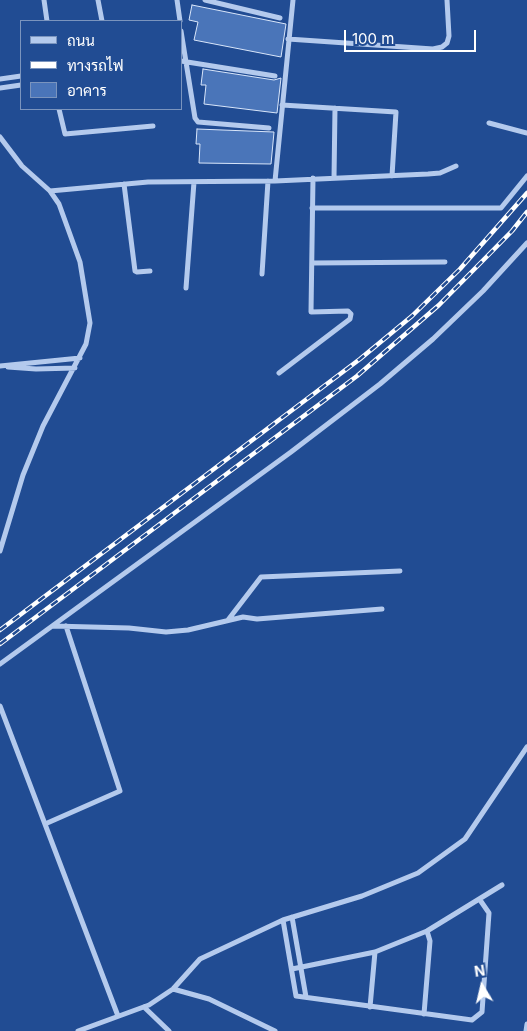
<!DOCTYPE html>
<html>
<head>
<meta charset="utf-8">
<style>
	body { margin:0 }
	#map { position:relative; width:527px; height:1031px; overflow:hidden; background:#214c93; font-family:Inter,Sarabun,sans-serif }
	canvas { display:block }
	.legend { position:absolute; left:20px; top:20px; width:162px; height:90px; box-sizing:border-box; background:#214c93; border:1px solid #7a94be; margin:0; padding:6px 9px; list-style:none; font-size:15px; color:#fff }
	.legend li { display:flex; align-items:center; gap:10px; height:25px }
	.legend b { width:25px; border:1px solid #7a94be }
	.north { position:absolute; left:457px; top:961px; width:50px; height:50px; -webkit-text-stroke:4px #214c93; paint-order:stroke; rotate:351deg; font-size:14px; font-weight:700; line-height:20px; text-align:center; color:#fff }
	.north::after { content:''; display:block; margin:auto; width:18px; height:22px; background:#fff; clip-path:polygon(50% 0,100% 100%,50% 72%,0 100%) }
	.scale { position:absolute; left:344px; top:30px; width:132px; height:22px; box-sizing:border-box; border:2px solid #fff; border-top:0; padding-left:6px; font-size:15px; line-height:18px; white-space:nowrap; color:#fff; -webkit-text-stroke:4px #214c93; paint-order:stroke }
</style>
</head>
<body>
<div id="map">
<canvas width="527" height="1031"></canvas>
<ul class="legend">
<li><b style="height:6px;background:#b4caed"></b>ถนน</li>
<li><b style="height:6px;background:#fff"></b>ทางรถไฟ</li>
<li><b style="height:14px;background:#4a75b9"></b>อาคาร</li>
</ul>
<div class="north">N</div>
<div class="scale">100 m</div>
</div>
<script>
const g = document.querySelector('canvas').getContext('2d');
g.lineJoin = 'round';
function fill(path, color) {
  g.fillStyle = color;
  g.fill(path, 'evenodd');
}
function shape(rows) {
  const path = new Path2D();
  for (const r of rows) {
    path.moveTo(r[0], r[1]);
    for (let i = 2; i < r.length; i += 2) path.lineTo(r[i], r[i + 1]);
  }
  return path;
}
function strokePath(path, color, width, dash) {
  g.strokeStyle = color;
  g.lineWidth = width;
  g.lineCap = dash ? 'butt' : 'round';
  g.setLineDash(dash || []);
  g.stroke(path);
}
const building = shape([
	[192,5,286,24,281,57,194,40,198,22,189,20,192,5],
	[203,69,274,80,281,78,277,113,204,104,206,85,201,85,203,69],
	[197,129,274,132,271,164,199,163,200,144,196,144,197,129]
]);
fill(building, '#4a75b9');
strokePath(building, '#d9e6fa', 1);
strokePath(shape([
	[44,0,47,21],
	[98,0,102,21],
	[177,0,180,21],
	[205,0,280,18],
	[181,31,195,118,198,122,269,128],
	[288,39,433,49,442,47,447,43,449,36,447,0],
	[181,61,275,76],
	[0,79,21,76],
	[0,88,21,85],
	[282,105,396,112,392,176],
	[59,109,65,134,153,126],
	[489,123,527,133],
	[0,137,22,166,50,191,59,204,80,262,90,323,86,344,43,426,23,475,0,551],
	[334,178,335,108],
	[275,181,293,0],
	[124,184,135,271,137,272,150,271],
	[50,191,148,182,275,181,428,174,440,173,456,166],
	[312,208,501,208,527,176],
	[312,263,445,262],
	[262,274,268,181],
	[186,288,194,182],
	[0,366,80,358],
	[8,367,36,369,75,368],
	[279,373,350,319,351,314,348,311,311,312,313,178],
	[228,620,261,577,400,571],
	[53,626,129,628,166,632,188,630,243,617,257,619,382,609],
	[0,664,291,452,380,384,433,339,483,291,527,243],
	[0,706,118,1016],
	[45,824,120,791,66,626],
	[292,917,306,997],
	[283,920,296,996,472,1020,482,1012,489,913,480,900],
	[292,969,375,952,427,931,502,885],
	[173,989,209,999,275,1031],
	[144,1007,169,1031],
	[370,1007,375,952],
	[424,1014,430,941,427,931],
	[78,1031,149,1005,173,989,200,959,283,920,362,896,418,873,465,839,527,747],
	[526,1031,527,1024]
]), '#b4caed', 5);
const rail = shape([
	[0,630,360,359,412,316,460,269,527,193],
	[0,644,357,376,439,305,512,231,527,212]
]);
strokePath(rail, '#fff', 4.5);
strokePath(rail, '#214c93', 2.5, [8]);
</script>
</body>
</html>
